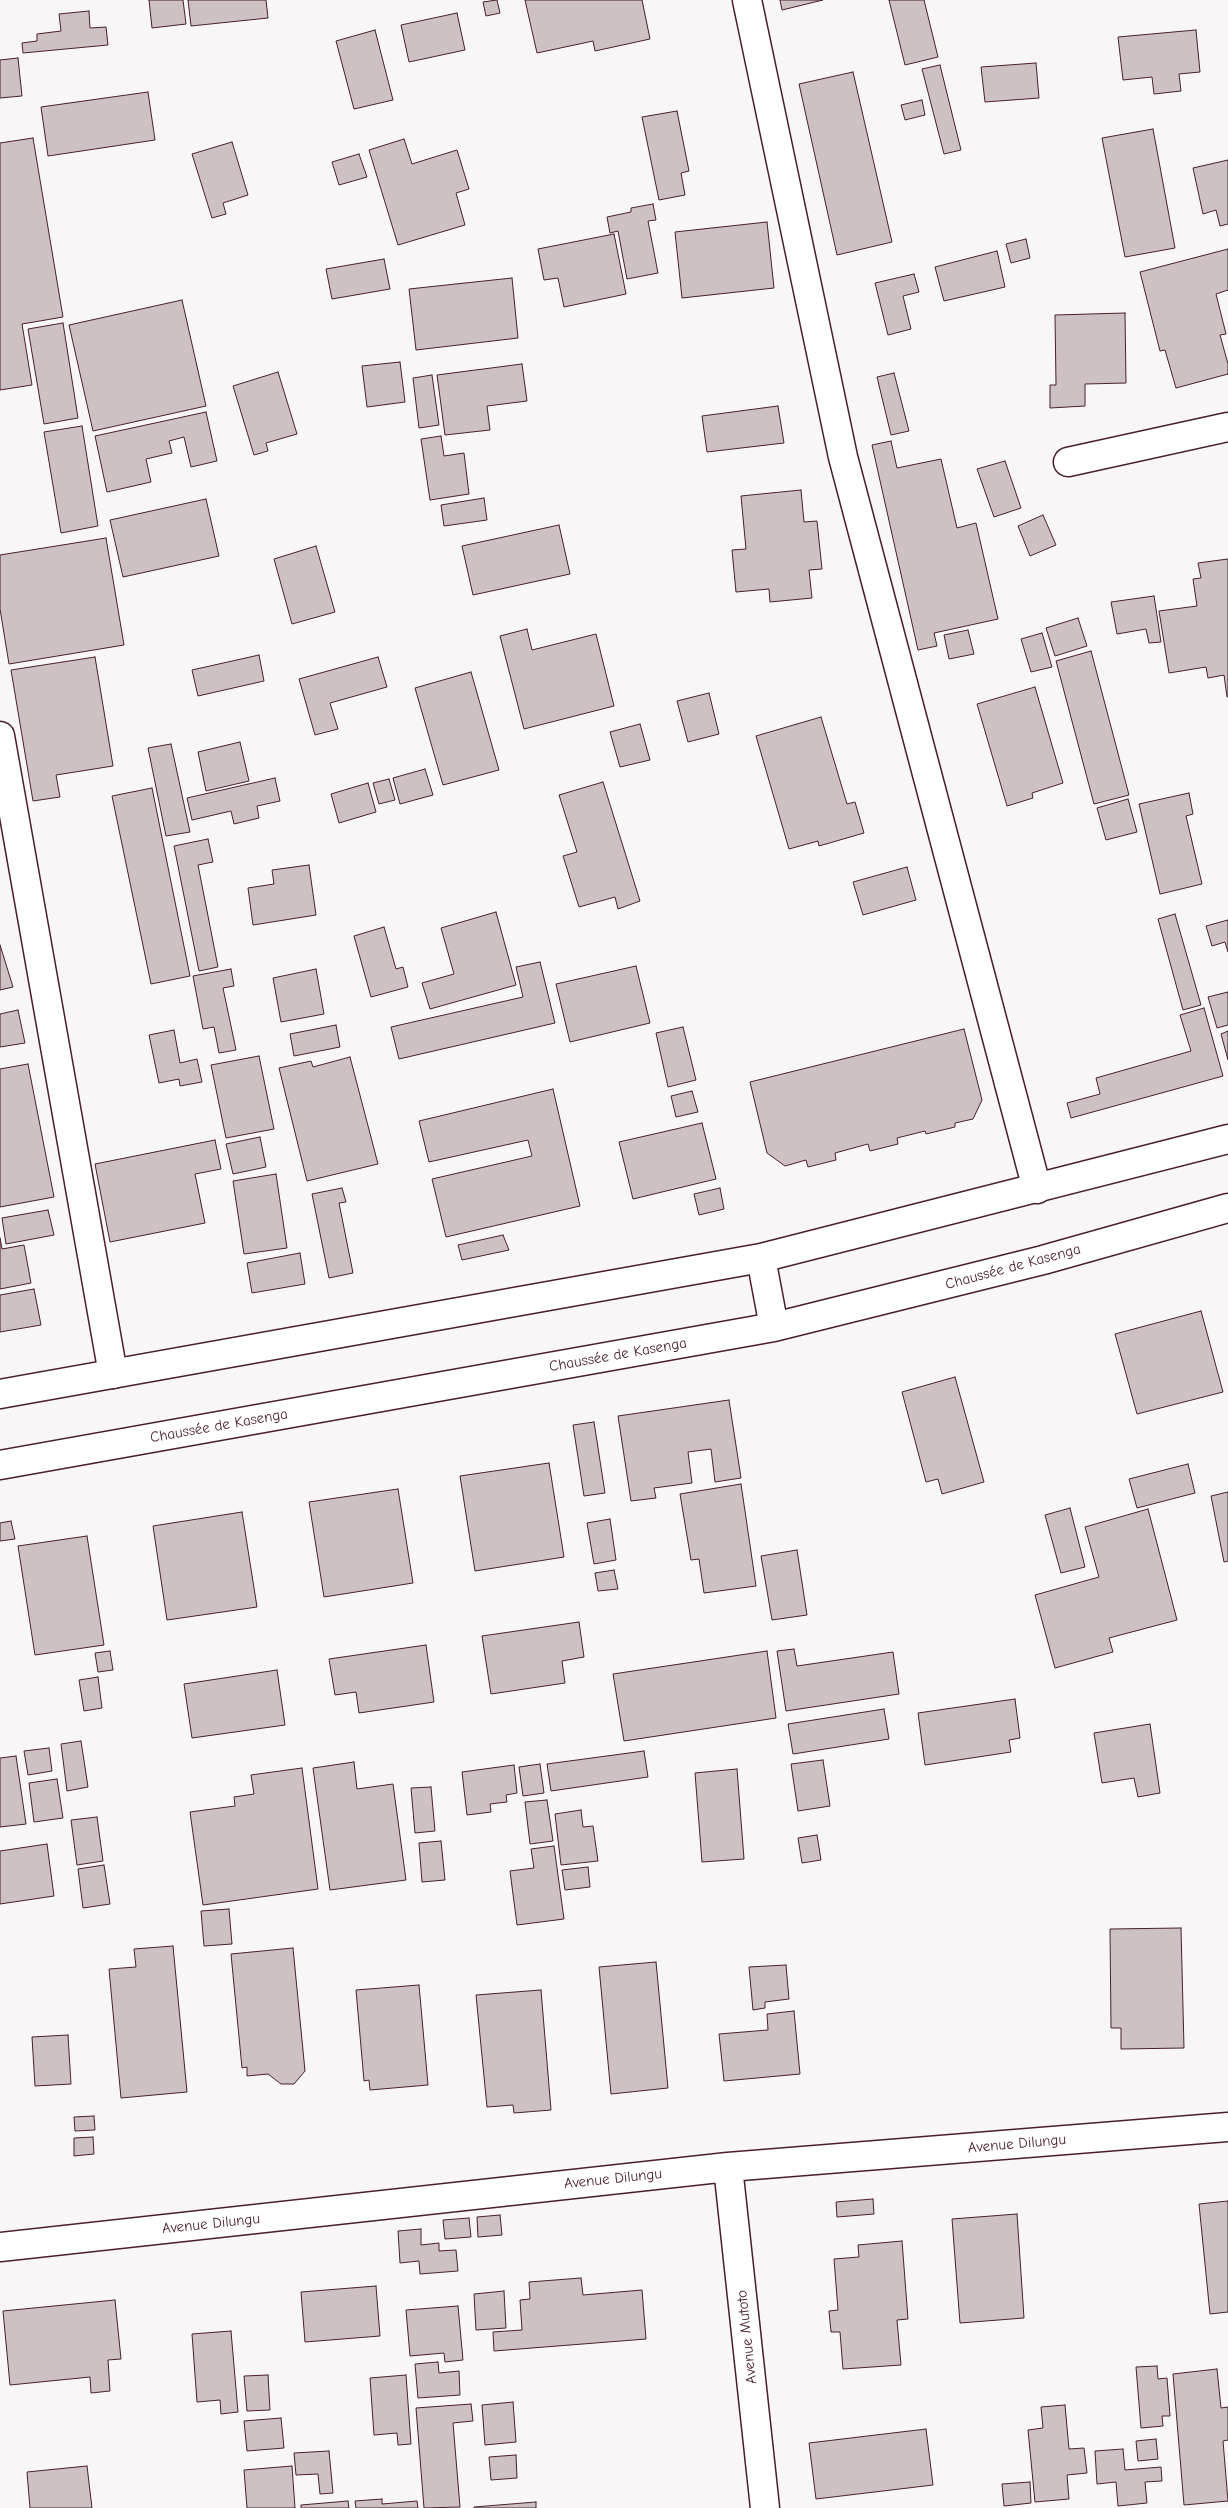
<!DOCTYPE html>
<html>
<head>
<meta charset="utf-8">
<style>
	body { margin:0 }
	canvas { display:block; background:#f8f6f7 }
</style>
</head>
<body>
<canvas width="1228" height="2508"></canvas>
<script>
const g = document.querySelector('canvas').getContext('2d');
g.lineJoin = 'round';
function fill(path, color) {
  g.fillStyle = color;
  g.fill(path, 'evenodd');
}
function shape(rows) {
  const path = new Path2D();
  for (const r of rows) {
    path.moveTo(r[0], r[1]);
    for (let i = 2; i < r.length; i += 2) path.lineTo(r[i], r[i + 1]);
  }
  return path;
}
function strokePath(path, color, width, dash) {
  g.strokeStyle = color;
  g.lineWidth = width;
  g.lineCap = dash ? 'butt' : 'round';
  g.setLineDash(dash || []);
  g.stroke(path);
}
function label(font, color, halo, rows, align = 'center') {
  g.font = font + ' "Comic Neue",sans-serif';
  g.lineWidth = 4.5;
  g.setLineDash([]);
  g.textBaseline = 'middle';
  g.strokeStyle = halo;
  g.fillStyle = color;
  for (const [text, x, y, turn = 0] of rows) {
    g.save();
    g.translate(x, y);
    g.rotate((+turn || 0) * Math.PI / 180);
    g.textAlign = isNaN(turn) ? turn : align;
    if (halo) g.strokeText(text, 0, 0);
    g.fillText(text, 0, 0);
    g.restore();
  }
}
const building = shape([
	[149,0,183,0,186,24,152,28,149,0],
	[188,0,266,0,268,18,191,26,188,0],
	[497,0,500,13,486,16,483,2,497,0],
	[525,0,642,0,650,39,595,51,593,41,537,53,525,0],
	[780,0,823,0,782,10,780,0],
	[889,0,924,0,938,57,905,65,889,0],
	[89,11,90,28,106,27,108,45,23,53,22,43,37,41,37,34,61,31,59,14,89,11],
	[457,13,465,50,409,62,401,25,457,13],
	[375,30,393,100,354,109,336,41,375,30],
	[1196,30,1200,72,1179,74,1181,91,1154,94,1152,77,1123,80,1118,37,1196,30],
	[18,58,22,96,0,98,0,60,18,58],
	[1036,63,1039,98,985,102,981,67,1036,63],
	[940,65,961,150,944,154,922,69,940,65],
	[853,72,892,242,837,255,799,84,853,72],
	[148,92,155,140,48,156,41,107,148,92],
	[922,100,925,115,905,120,901,105,922,100],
	[677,111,689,171,681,173,685,195,659,200,642,117,677,111],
	[1153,129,1175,248,1125,257,1102,138,1153,129],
	[33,138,63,317,22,324,32,385,0,390,0,143,33,138],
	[404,139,412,164,457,150,469,189,456,193,465,225,398,245,369,150,404,139],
	[232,142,248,195,223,203,226,214,212,218,192,154,232,142],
	[359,154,367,177,339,185,332,162,359,154],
	[1228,160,1228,224,1220,226,1216,210,1203,214,1193,168,1228,160],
	[653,204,656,220,648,221,658,273,627,279,618,231,610,233,607,217,631,212,631,208,653,204],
	[767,222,774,288,682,298,675,232,767,222],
	[614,234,626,294,564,307,558,278,544,280,538,249,614,234],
	[1026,239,1030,258,1011,263,1006,244,1026,239],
	[1228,249,1228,290,1216,294,1226,334,1220,335,1228,364,1228,374,1176,388,1165,350,1160,351,1140,272,1228,249],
	[997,251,1005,287,944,301,935,267,997,251],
	[384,259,390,289,332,299,326,269,384,259],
	[914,274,919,292,903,296,911,329,888,335,875,283,914,274],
	[512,278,518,338,416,350,409,289,512,278],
	[182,300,206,406,93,431,69,325,182,300],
	[1125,313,1126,383,1085,384,1085,406,1050,408,1050,385,1056,385,1055,315,1125,313],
	[63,323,78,418,44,424,28,329,63,323],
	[400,362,405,402,367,407,362,366,400,362],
	[522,364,527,401,487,406,490,430,445,435,437,375,522,364],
	[278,372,297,434,266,443,268,451,254,455,233,386,278,372],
	[894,373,909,431,891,435,877,377,894,373],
	[432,375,439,425,419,428,413,378,432,375],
	[778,406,784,443,707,452,702,416,778,406],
	[206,412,217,461,191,467,184,437,169,441,172,453,146,459,151,482,107,492,95,436,206,412],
	[82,426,98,526,61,533,44,432,82,426],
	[441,436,444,456,464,453,469,494,430,500,421,439,441,436],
	[891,441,897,468,941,459,957,528,976,523,998,619,934,633,937,646,918,650,872,445,891,441],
	[1005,461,1021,508,994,517,977,469,1005,461],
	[801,490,804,522,817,521,822,569,809,570,812,598,770,602,769,589,736,592,732,550,746,549,741,496,801,490],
	[484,498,487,520,444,526,441,505,484,498],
	[206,499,219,556,123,577,110,520,206,499],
	[1043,515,1056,545,1030,556,1018,526,1043,515],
	[559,525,570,574,473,595,462,546,559,525],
	[106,538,124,645,9,664,0,609,0,555,106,538],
	[316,546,335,612,292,624,274,559,316,546],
	[1228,559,1228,697,1227,697,1224,675,1208,678,1206,667,1169,673,1159,611,1197,606,1193,579,1201,578,1198,563,1228,559],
	[1154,596,1161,642,1149,643,1146,629,1117,634,1111,602,1154,596],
	[1078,618,1087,646,1055,656,1046,628,1078,618],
	[527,629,532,650,596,634,614,706,524,729,500,636,527,629],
	[968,630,974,654,949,659,944,635,968,630],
	[1042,633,1052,667,1031,672,1021,639,1042,633],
	[1091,651,1129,795,1094,804,1056,661,1091,651],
	[259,655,264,681,198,696,192,670,259,655],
	[95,657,113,766,56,775,60,797,33,801,11,670,95,657],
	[378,657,387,687,330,703,338,729,315,735,299,679,378,657],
	[471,672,499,770,443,785,415,688,471,672],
	[1035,687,1063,783,1032,793,1033,798,1007,806,977,704,1035,687],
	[709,693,719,734,688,742,677,701,709,693],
	[821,717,847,804,855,802,864,833,819,846,818,841,789,849,756,736,821,717],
	[640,724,650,760,620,767,610,732,640,724],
	[240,742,249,781,206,791,198,752,240,742],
	[171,744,190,832,166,836,148,748,171,744],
	[425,769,433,795,400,804,393,778,425,769],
	[275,778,280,801,257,806,259,818,234,824,231,811,192,820,187,798,275,778],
	[389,779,395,800,379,804,373,783,389,779],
	[603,782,640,901,618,909,615,897,579,907,563,856,577,852,559,795,603,782],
	[368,783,376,812,339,823,331,794,368,783],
	[152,788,190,976,151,984,112,796,152,788],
	[1189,793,1193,814,1186,816,1202,884,1160,894,1139,804,1189,793],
	[1128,799,1137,832,1106,840,1097,808,1128,799],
	[208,839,213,862,198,865,218,967,199,971,174,846,208,839],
	[309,865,316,915,253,925,248,888,274,884,272,870,309,865],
	[907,867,916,900,863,915,853,882,907,867],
	[496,912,516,985,430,1009,422,983,454,974,441,928,496,912],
	[1175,914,1201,1005,1183,1010,1158,919,1175,914],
	[1228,920,1228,952,1225,942,1212,946,1206,926,1228,920],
	[384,927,396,969,403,967,408,987,371,997,354,936,384,927],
	[0,945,13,987,0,990,0,945],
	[540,962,555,1023,399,1059,391,1027,523,997,516,967,540,962],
	[636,966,650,1023,570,1042,556,984,636,966],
	[231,969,234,986,223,988,236,1050,219,1053,214,1027,203,1029,193,976,231,969],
	[316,969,324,1014,281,1022,273,978,316,969],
	[1228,992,1228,1025,1217,1028,1208,997,1228,992],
	[1204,1008,1223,1076,1071,1118,1067,1103,1100,1094,1096,1078,1191,1051,1180,1015,1204,1008],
	[18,1010,25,1043,0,1047,0,1014,18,1010],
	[336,1025,340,1047,294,1056,290,1034,336,1025],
	[683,1027,696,1080,668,1087,656,1033,683,1027],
	[964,1029,982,1100,973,1119,955,1123,955,1127,926,1134,925,1131,897,1138,898,1144,870,1151,868,1144,835,1153,836,1160,808,1167,806,1160,785,1166,767,1153,750,1082,964,1029],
	[174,1030,180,1063,197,1059,202,1082,180,1086,179,1079,159,1083,149,1035,174,1030],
	[1228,1031,1228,1060,1221,1034,1228,1031],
	[259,1056,274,1129,226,1138,211,1065,259,1056],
	[350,1057,378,1164,307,1181,279,1068,311,1061,313,1067,350,1057],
	[28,1064,54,1197,0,1207,0,1069,28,1064],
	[553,1089,580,1206,446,1237,432,1179,532,1156,528,1140,429,1162,419,1121,553,1089],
	[692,1091,698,1112,676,1117,671,1096,692,1091],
	[702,1123,716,1179,633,1199,619,1142,702,1123],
	[260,1137,266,1167,233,1174,226,1144,260,1137],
	[215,1140,221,1169,195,1174,205,1223,110,1242,95,1164,215,1140],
	[276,1174,287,1248,244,1254,233,1181,276,1174],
	[342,1188,346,1202,339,1203,353,1273,329,1278,312,1194,342,1188],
	[720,1188,724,1209,699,1215,694,1194,720,1188],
	[48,1210,54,1235,6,1244,2,1218,48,1210],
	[503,1235,509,1250,462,1260,458,1245,503,1235],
	[0,1238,2,1249,24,1245,31,1283,0,1289,0,1238],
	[300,1253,305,1284,252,1293,247,1263,300,1253],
	[34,1289,41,1325,0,1332,0,1295,34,1289],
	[1201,1311,1223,1392,1137,1414,1115,1334,1201,1311],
	[955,1377,984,1482,942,1494,938,1479,926,1482,902,1392,955,1377],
	[729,1400,741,1478,715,1482,711,1449,688,1452,692,1483,654,1488,656,1498,631,1501,618,1416,729,1400],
	[594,1422,605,1493,584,1496,573,1425,594,1422],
	[549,1463,564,1557,475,1571,460,1476,549,1463],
	[1188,1464,1195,1493,1137,1508,1129,1479,1188,1464],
	[741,1484,756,1586,704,1593,699,1559,691,1560,680,1494,741,1484],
	[398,1489,413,1583,324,1597,309,1502,398,1489],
	[1228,1492,1228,1561,1224,1562,1211,1496,1228,1492],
	[1070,1508,1085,1567,1061,1573,1045,1515,1070,1508],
	[1148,1509,1177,1620,1109,1638,1113,1652,1055,1668,1035,1595,1099,1577,1085,1527,1148,1509],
	[242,1512,257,1607,167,1620,153,1526,242,1512],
	[610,1519,616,1560,594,1564,587,1523,610,1519],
	[11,1521,15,1539,0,1541,0,1523,11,1521],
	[87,1536,104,1645,35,1655,18,1546,87,1536],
	[797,1550,807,1615,772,1620,761,1556,797,1550],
	[614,1570,618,1589,598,1591,595,1573,614,1570],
	[579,1622,584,1657,562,1661,565,1683,491,1694,482,1636,579,1622],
	[426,1645,434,1702,359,1713,356,1692,335,1695,329,1659,426,1645],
	[794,1649,797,1666,893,1652,899,1694,786,1711,777,1651,794,1649],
	[110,1651,113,1670,98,1672,95,1653,110,1651],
	[767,1651,776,1718,624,1741,613,1674,767,1651],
	[277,1670,285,1725,192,1738,184,1684,277,1670],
	[98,1677,102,1708,84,1711,79,1680,98,1677],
	[1015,1699,1020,1738,1009,1740,1011,1752,925,1765,918,1713,1015,1699],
	[884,1709,889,1739,793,1754,788,1724,884,1709],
	[1150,1724,1160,1793,1138,1797,1134,1778,1102,1783,1094,1733,1150,1724],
	[81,1741,88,1787,67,1791,61,1744,81,1741],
	[49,1748,52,1771,28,1775,24,1751,49,1748],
	[644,1751,648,1777,551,1791,547,1764,644,1751],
	[16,1756,26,1824,0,1827,0,1758,16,1756],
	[823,1760,830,1806,798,1811,791,1764,823,1760],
	[354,1762,357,1789,393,1784,406,1880,330,1890,313,1768,354,1762],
	[540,1764,544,1793,523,1796,519,1767,540,1764],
	[514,1765,517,1793,506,1795,507,1802,490,1804,491,1812,467,1815,462,1772,514,1765],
	[302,1768,318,1889,203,1905,190,1812,235,1806,234,1797,254,1794,251,1775,302,1768],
	[737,1769,744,1859,702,1862,695,1773,737,1769],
	[57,1779,63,1818,34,1822,29,1783,57,1779],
	[431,1787,435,1831,415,1833,411,1788,431,1787],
	[547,1800,553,1841,530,1844,525,1802,547,1800],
	[581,1810,583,1827,593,1826,598,1861,561,1865,555,1814,581,1810],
	[97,1817,103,1861,77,1865,71,1820,97,1817],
	[817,1835,821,1860,802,1863,798,1838,817,1835],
	[441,1841,445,1880,422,1882,419,1843,441,1841],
	[47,1844,54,1896,0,1904,0,1851,47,1844],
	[554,1846,564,1919,517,1925,510,1871,534,1868,531,1849,554,1846],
	[104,1865,110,1904,83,1908,78,1869,104,1865],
	[588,1867,590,1887,565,1890,562,1870,588,1867],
	[229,1909,232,1944,204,1946,201,1911,229,1909],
	[1181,1928,1184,2048,1121,2049,1121,2028,1111,2028,1110,1929,1181,1928],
	[173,1946,187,2092,121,2098,109,1969,136,1967,134,1949,173,1946],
	[293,1948,305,2071,294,2084,281,2084,268,2074,247,2076,247,2067,242,2068,231,1954,293,1948],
	[656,1962,668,2088,611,2094,599,1967,656,1962],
	[786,1965,789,1999,765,2002,765,2008,753,2010,749,1967,786,1965],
	[419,1985,428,2085,370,2090,369,2080,364,2081,356,1990,419,1985],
	[541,1990,551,2110,514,2113,513,2105,487,2107,476,1995,541,1990],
	[794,2011,800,2074,724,2081,719,2034,768,2030,767,2014,794,2011],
	[68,2035,71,2084,35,2086,32,2037,68,2035],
	[94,2116,95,2130,75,2131,74,2117,94,2116],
	[93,2137,94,2154,74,2156,74,2138,93,2137],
	[873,2199,874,2214,837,2217,836,2202,873,2199],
	[1228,2201,1228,2312,1210,2314,1199,2204,1228,2201],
	[1017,2214,1024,2318,960,2323,952,2219,1017,2214],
	[500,2215,502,2235,478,2237,477,2217,500,2215],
	[469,2218,471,2237,445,2239,443,2220,469,2218],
	[421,2229,421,2245,439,2243,439,2251,456,2250,458,2271,420,2274,419,2261,400,2263,398,2231,421,2229],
	[902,2241,908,2319,897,2320,901,2365,843,2369,840,2332,831,2332,829,2311,838,2310,834,2259,859,2257,858,2245,902,2241],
	[581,2278,583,2295,642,2290,646,2339,494,2351,493,2332,522,2330,520,2300,530,2299,529,2282,581,2278],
	[376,2286,380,2336,305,2342,301,2292,376,2286],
	[504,2291,506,2328,476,2330,474,2294,504,2291],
	[115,2300,121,2359,108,2360,110,2391,91,2393,90,2377,10,2385,3,2311,115,2300],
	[458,2306,463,2360,445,2362,444,2353,410,2356,406,2310,458,2306],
	[231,2331,238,2412,221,2414,220,2400,197,2402,192,2334,231,2331],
	[438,2362,439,2373,459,2371,460,2395,418,2398,415,2364,438,2362],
	[1157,2366,1158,2379,1167,2378,1170,2416,1162,2416,1163,2426,1141,2428,1136,2367,1157,2366],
	[1217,2369,1221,2408,1228,2407,1228,2440,1223,2441,1228,2501,1184,2505,1173,2374,1217,2369],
	[268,2375,270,2410,247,2411,244,2376,268,2375],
	[406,2375,411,2444,398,2445,397,2433,374,2435,370,2378,406,2375],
	[513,2402,516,2442,485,2445,482,2405,513,2402],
	[471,2404,473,2421,453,2423,460,2507,424,2508,416,2408,471,2404],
	[1065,2405,1069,2449,1084,2448,1087,2473,1067,2475,1069,2499,1035,2502,1028,2430,1043,2428,1041,2407,1065,2405],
	[281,2418,284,2448,247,2451,244,2421,281,2418],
	[926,2429,933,2485,816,2499,809,2443,926,2429],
	[1156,2439,1158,2459,1138,2461,1136,2441,1156,2439],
	[1123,2449,1125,2470,1161,2467,1162,2481,1145,2482,1147,2503,1118,2506,1116,2482,1097,2484,1095,2451,1123,2449],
	[329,2451,333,2493,320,2494,318,2474,296,2475,294,2453,329,2451],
	[516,2455,517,2478,491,2480,489,2457,516,2455],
	[87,2466,92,2508,30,2508,27,2472,87,2466],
	[292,2466,295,2508,247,2508,244,2470,292,2466],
	[1030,2482,1031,2503,1004,2506,1002,2484,1030,2482],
	[382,2499,382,2504,417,2501,418,2508,356,2508,355,2501,382,2499],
	[348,2501,349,2508,301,2508,301,2505,348,2501],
	[536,2502,536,2508,474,2508,474,2507,536,2502]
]);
fill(building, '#cdc1c4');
strokePath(building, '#4a1f2b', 1);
const street = shape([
	[747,0,843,457,1037,1189],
	[1068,462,1228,427],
	[0,736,113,1374],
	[728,2167,765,2508],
	[0,2247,728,2167,1228,2127]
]);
const secondary = shape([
	[761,1258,774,1327],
	[0,1394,761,1258,1228,1139],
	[0,1465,774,1327,1043,1260,1228,1208]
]);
strokePath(street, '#4a1f2b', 31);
strokePath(secondary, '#4a1f2b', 31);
strokePath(street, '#fff', 28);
strokePath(secondary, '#fff', 28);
label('15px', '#4a1f2b', '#fff', [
	["Chaussée de Kasenga",1013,1267,-15],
	["Chaussée de Kasenga",618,1355,-10],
	["Chaussée de Kasenga",219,1426,-10],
	["Avenue Dilungu",1017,2144,-5],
	["Avenue Dilungu",613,2179,-6],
	["Avenue Dilungu",211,2224,-6],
	["Avenue Mutoto",747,2337,-96]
]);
</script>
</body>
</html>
